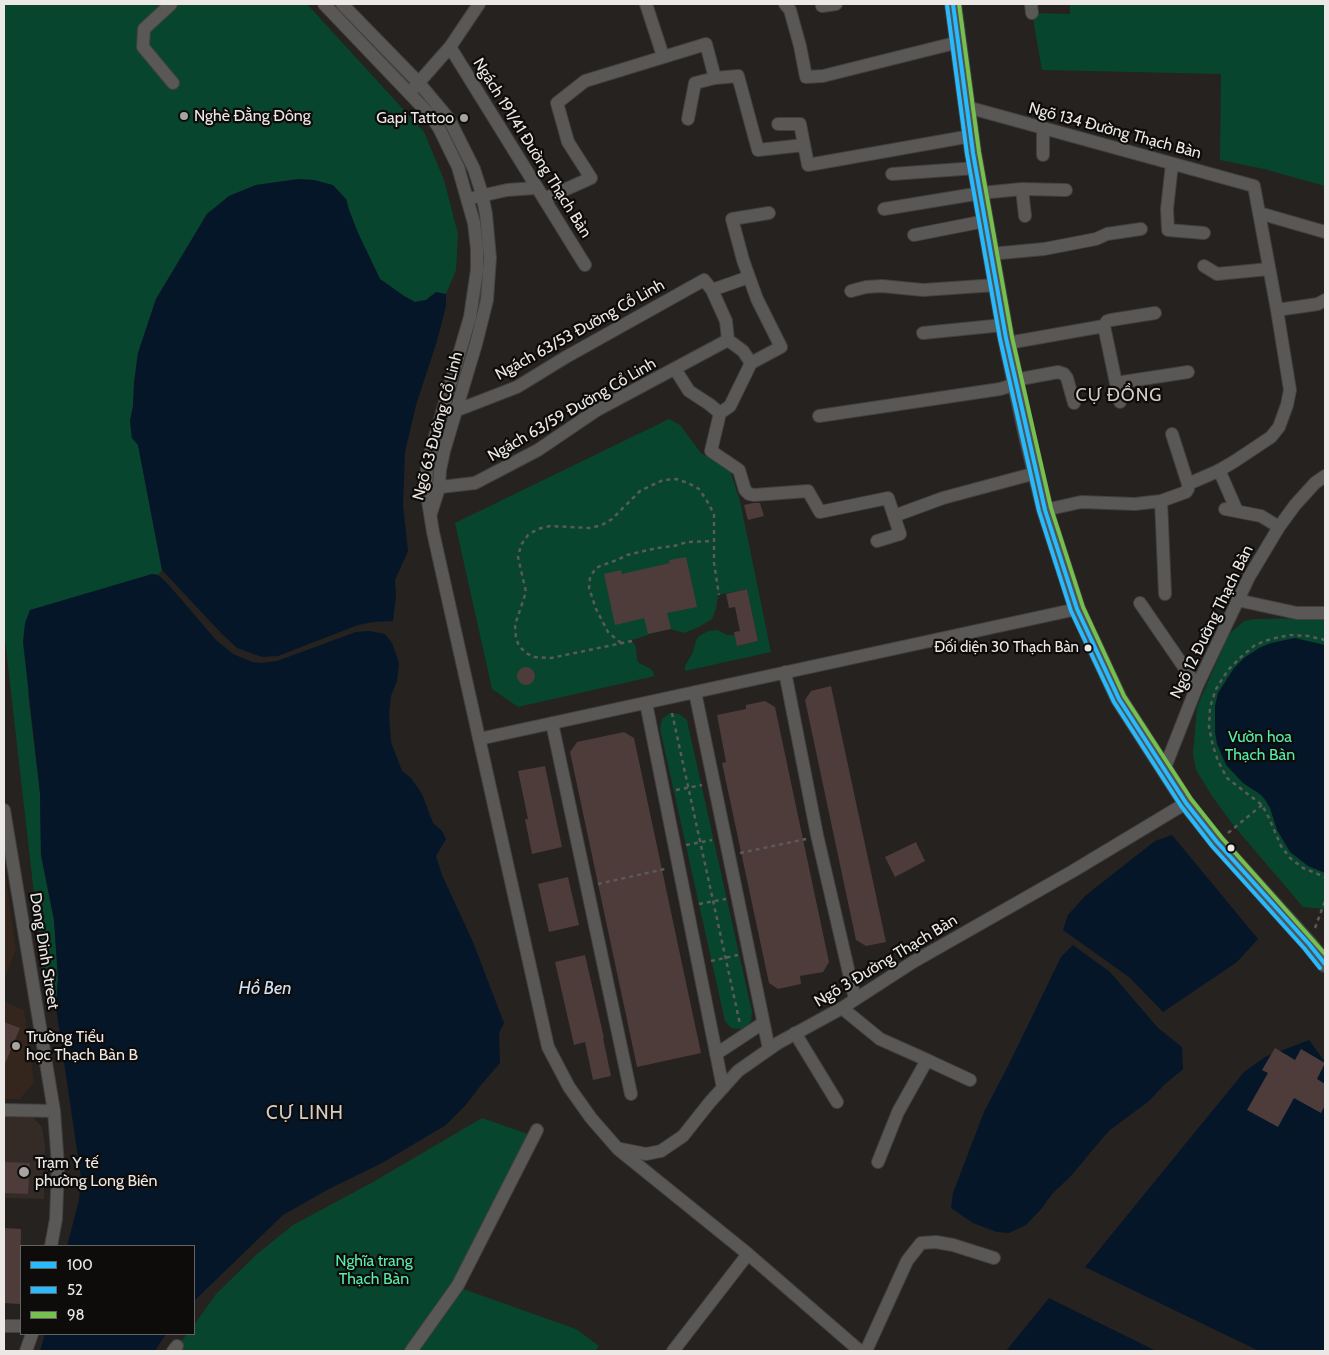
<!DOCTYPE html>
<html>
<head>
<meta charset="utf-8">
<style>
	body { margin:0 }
	#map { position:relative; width:1329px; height:1355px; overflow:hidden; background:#252220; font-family:Cabin,sans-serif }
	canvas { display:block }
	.frame { position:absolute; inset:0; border:5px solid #ebe8e6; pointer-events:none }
	.legend { position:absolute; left:20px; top:1245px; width:175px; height:90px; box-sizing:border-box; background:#0e0c0a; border:1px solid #666462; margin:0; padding:6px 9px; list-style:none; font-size:15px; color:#ebe8e6 }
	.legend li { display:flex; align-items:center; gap:10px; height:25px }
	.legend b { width:25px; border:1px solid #666462 }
</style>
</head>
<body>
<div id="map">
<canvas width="1329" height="1355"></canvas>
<div class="frame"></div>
<ul class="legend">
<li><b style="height:6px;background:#27baff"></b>100</li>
<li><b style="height:6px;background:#27baff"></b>52</li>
<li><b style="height:6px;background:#76c04d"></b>98</li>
</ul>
</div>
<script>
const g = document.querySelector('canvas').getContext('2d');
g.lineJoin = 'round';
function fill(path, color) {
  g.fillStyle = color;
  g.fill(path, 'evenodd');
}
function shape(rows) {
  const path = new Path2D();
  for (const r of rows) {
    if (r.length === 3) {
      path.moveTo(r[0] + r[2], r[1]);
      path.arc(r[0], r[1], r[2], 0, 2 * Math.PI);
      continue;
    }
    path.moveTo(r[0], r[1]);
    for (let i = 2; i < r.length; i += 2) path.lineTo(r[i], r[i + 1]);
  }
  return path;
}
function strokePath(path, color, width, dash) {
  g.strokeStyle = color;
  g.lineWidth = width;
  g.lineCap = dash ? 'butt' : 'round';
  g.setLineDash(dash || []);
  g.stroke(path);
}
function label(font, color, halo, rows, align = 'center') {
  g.font = font + ' Cabin,sans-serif';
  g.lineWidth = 4.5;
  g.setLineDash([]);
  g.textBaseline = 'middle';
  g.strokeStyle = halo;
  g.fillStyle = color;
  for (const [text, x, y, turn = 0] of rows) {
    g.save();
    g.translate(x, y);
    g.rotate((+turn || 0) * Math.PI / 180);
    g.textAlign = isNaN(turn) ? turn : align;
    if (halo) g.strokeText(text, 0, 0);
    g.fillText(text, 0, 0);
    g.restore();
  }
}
fill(shape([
	[28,1112,42,1127,45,1146,44,1199,4,1198,4,1113]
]), '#342b26');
fill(shape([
	[4,865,16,950,4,979],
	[4,1001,24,1010,34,1083,20,1099,4,1099]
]), '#34251d');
fill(shape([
	[4,4,307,4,424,132,444,180,458,234,456,270,446,294,436,292,426,300,415,302,404,296,380,279,358,233,349,210,346,199,299,179,256,185,229,196,207,214,156,299,138,353,134,383,133,406,130,421,132,438,138,445,162,570,158,575,152,574,28,694,40,793,41,855,54,920,58,978,56,1008,46,999,4,631],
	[1070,4,1325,4,1325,186,1264,169,1220,160,1221,74,1042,70,1032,13,1070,14],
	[669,419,680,425,701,453,730,470,740,501,771,652,685,671,685,666,693,652,696,640,699,636,708,631,718,630,727,635,735,635,738,646,758,641,747,589,718,595,716,609,712,619,699,627,684,633,670,629,648,634,648,635,632,640,636,647,637,660,639,663,651,669,655,676,518,707,492,689,455,523],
	[1325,618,1325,909,1303,907,1234,826,1212,796,1196,770,1193,754,1197,707,1229,634,1244,621,1255,619],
	[670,713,679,714,687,720,688,725,752,1012,751,1021,748,1025,741,1029,731,1028,725,1021,660,729,662,719],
	[482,1118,528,1134,452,1285,576,1329,599,1346,595,1351,174,1351,187,1334,194,1334,194,1325,216,1294,257,1254,293,1225,373,1182]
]), '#08452e');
fill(shape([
	[299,179,314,180,333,185,346,199,349,210,358,233,380,279,404,296,415,302,426,300,436,292,446,294,446,306,437,341,416,405,405,452,403,505,408,551,395,580,396,596,393,621,373,622,358,625,278,656,262,657,237,648,221,633,162,570,138,445,132,438,130,421,133,406,134,383,138,353,156,299,207,214,229,196,256,185],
	[152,574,158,575,168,584,216,640,233,654,252,662,261,663,277,661,356,632,369,631,385,634,392,643,399,663,397,681,391,696,389,714,391,742,402,771,411,778,422,794,433,823,442,831,446,839,436,856,442,875,473,942,504,1023,499,1033,500,1063,481,1085,465,1106,446,1125,382,1163,329,1189,283,1215,194,1301,194,1246,67,1246,79,1200,81,1177,56,1008,58,978,54,920,41,855,40,793,23,642,25,623,30,610],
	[1295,638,1325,645,1325,873,1308,866,1290,852,1277,830,1270,808,1266,801,1261,795,1243,783,1226,765,1217,744,1215,732,1215,706,1218,693,1234,668,1244,658,1259,648,1271,643],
	[1172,835,1258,939,1237,962,1163,1012,1129,977,1063,930,1068,915,1085,896,1155,841],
	[1073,945,1110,972,1158,1028,1182,1047,1183,1069,1164,1085,1149,1101,1110,1130,1100,1141,1071,1176,1052,1194,1042,1208,1026,1225,1009,1233,997,1232,973,1223,951,1208,953,1193,984,1112,1009,1064,1061,957],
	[1309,1040,1325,1062,1325,1351,1259,1351,1085,1267,1244,1072,1265,1057],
	[1049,1298,1154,1350,1154,1351,1006,1351],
	[45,1334,166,1334,155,1351,40,1351]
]), '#061629');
fill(shape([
	[753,503,760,503,764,516,748,520,744,505],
	[686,557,697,607,667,613,671,629,648,634,644,618,615,625,604,574,621,570,622,574,670,563,669,560],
	[747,589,758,641,737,646,734,632,740,631,735,607,729,608,726,594],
	[526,676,9],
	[831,686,886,942,866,946,856,940,805,700,811,691],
	[765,701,775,707,829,962,823,972,800,976,801,984,778,989,769,983,722,763,726,762,717,715,746,709,746,705],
	[624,732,634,738,701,1053,637,1067,570,752,577,742],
	[545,766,562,847,532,854,525,819,528,819,518,771],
	[916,842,925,861,895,877,885,857],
	[568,877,579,925,549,932,538,884],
	[585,955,604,1038,603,1038,611,1076,593,1080,585,1042,574,1045,555,962],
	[4,1022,20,1028,4,1066],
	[1275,1048,1295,1060,1301,1049,1325,1063,1317,1079,1325,1084,1325,1105,1321,1113,1294,1098,1278,1127,1247,1110,1268,1073,1262,1070],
	[4,1162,30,1163,28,1194,4,1193],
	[4,1228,21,1229,20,1304,4,1303]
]), '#4e3c3a');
const minor = shape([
	[171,4,144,29,143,47,173,83],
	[324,4,429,114,439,128,458,167,474,223,477,249,477,270,470,317,432,447,427,468,426,489,433,532,548,1047,569,1087,591,1118,618,1149,748,1254,860,1351],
	[342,4,419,83,449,119,474,169,482,194,486,214,490,258,487,300,476,344,444,451,440,470,439,488,431,513],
	[646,4,663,56],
	[785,4,790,10,800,46,806,77,823,76,959,42],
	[1031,4,1032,13],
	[822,6,836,4],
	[450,47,585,265],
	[413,89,450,47,479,4],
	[967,107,1254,186,1277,310],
	[688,119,695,83,715,78],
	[778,124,800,124,808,165,971,136],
	[1043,128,1043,155],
	[1172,164,1167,209,1168,230,1204,233],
	[892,174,976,168],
	[1022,189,1025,216],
	[476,197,507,190,536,188],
	[544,199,591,178,568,142,557,103,585,81,706,44,715,78,738,76,758,150,804,145],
	[884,209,981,193,1022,189,1066,190],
	[1259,213,1325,232],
	[914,235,985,221],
	[990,254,1044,249,1096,239,1107,234,1141,229],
	[1204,266,1217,274,1269,269],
	[712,290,749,277],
	[851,291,866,287,882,286,923,290,996,285],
	[1104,326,1107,321,1111,320,1155,313],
	[923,333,1003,325],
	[1008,343,1104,326,1116,383,1188,372],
	[751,363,781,347,757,299,743,260,732,219,769,213],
	[1015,380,1058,372,1064,374,1067,378,1074,403],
	[1116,383,1120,402],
	[451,410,455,411,517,387,566,357,704,280,712,290,726,321,728,340,743,351,751,363,730,406,720,413,709,404,689,391,675,369],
	[720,413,711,451,739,470,745,490,749,494,754,495,808,491,820,512,888,498,900,534,877,541],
	[819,416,1000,389,1016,384],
	[1172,434,1188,484],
	[1219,470,1237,511],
	[432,488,475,483,538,450,597,410,728,340],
	[1161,501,1165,594],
	[1225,509,1261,516,1279,527],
	[1045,510,1081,502,1135,504,1161,501,1186,492,1188,489,1188,484,1218,471,1235,461,1271,437,1279,427,1287,405,1290,390,1277,310,1318,304,1325,300],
	[894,516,943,498,1036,473],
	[1237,600,1297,613,1325,613],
	[1140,603,1197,686],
	[785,672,817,835,855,999],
	[695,692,769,1049],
	[646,703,723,1088],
	[552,723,631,1094],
	[479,739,1077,609],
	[1164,770,1197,686,1249,577,1279,527,1295,505,1315,483,1325,476],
	[4,810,54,1111,58,1166,56,1219,51,1246],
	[842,1008,880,1039,927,1060,898,1112,878,1162],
	[795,1033,837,1102],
	[716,1054,763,1023],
	[927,1060,970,1080],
	[4,1110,54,1111],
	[621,1149,646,1154,661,1151,683,1136,710,1102,738,1071,778,1043,842,1008,913,962,1073,871,1186,803],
	[4,1326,21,1326],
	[26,1351,32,1334],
	[173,1351,177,1346],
	[411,1351,458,1285,537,1130],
	[673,1351,748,1254],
	[866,1351,907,1261,921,1243,936,1242,953,1245,994,1258]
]);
const major = shape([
	[953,4,973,153,1006,338,1027,436,1045,510,1077,609,1119,699,1186,803,1217,842,1309,944,1325,964]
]);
strokePath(minor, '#42403e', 14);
strokePath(major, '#42403e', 18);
strokePath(shape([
	[1325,640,1308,636,1290,635,1271,639,1255,645,1241,657,1228,670,1216,689,1210,707,1209,727,1213,746,1218,761,1227,778,1262,805,1269,818,1281,846,1290,858,1303,868,1325,877],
	[632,641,551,658,534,657,526,653,519,646,516,638,515,625,526,592,518,557,521,545,528,535,538,529,550,526,590,528,602,525,612,519,640,491,663,480,676,479,688,483,699,489,707,501,714,514,714,563,719,595],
	[621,643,608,632,596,609,589,588,590,578,595,569,600,566,617,560,627,555,657,548,674,546,687,542,714,541],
	[672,713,740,1024],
	[676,790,702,785],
	[1228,833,1262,805],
	[686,845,712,840],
	[740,853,806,839],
	[598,884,665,869],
	[699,904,726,899],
	[1315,928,1325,901],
	[711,961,738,955]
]), '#5b5a59', 2.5, [4, 4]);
strokePath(minor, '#595857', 12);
strokePath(major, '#4e5555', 16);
strokePath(shape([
	[953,4,973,153,1006,338,1045,510,1077,609,1119,699,1186,803,1217,842,1309,944,1325,964]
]), '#27baff', 4);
strokePath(shape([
	[947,5,967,154,1000,339,1039,511,1071,611,1114,702,1181,806,1212,846,1304,948,1320,968]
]), '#27baff', 4);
strokePath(shape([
	[959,4,979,152,1012,337,1051,508,1083,607,1124,696,1191,799,1222,838,1325,954]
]), '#76c04d', 4);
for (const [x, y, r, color] of [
	[184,116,5,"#a6a3a1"],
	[464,118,5,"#a6a3a1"],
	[1088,648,4.5,"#ebe8e6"],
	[1231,848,4.5,"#ebe8e6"],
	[16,1046,5,"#a6a3a1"],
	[24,1172,6,"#a6a3a1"]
]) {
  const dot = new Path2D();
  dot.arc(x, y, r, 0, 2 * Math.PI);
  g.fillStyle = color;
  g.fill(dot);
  strokePath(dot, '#0e0c0a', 2);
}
label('15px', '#ebe8e6', '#0e0c0a', [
	["Đối diện 30 Thạch Bàn",1079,648]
], 'right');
label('16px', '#ebe8e6', '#0e0c0a', [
	["Nghè Đằng Đông",194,116],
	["Gapi Tattoo",454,118,"right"],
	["Trường Tiểu",26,1037],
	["học Thạch Bàn B",26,1055],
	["Trạm Y tế",35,1163],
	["phường Long Biên",35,1181]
], 'left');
label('16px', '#ebe8e6', '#0e0c0a', [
	["Ngõ 134 Đường Thạch Bàn",1115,131,15],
	["Ngách 191/41 Đường Thạch Bàn",532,148,58],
	["Ngách 63/53 Đường Cổ Linh",580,330,-29],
	["Ngách 63/59 Đường Cổ Linh",572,410,-30],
	["Ngõ 63 Đường Cổ Linh",438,426,-75],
	["Ngõ 12 Đường Thạch Bàn",1212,622,-64],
	["Dong Dinh Street",44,951,81],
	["Ngõ 3 Đường Thạch Bàn",886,961,-31]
]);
label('16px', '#59ecac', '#0e0c0a', [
	["Vườn hoa",1260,737],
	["Thạch Bàn",1260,755],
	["Nghĩa trang",374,1261],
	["Thạch Bàn",374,1279]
]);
g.letterSpacing = '1px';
label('18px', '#d3cdca', '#0e0c0a', [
	["CỰ ĐỒNG",1119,396]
]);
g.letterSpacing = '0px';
label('italic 18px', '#d2e2f5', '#0e0c0a', [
	["Hồ Ben",265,989]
]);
g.letterSpacing = '1px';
label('19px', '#d3cdca', '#0e0c0a', [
	["CỰ LINH",305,1113]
]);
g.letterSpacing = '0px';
</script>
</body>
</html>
